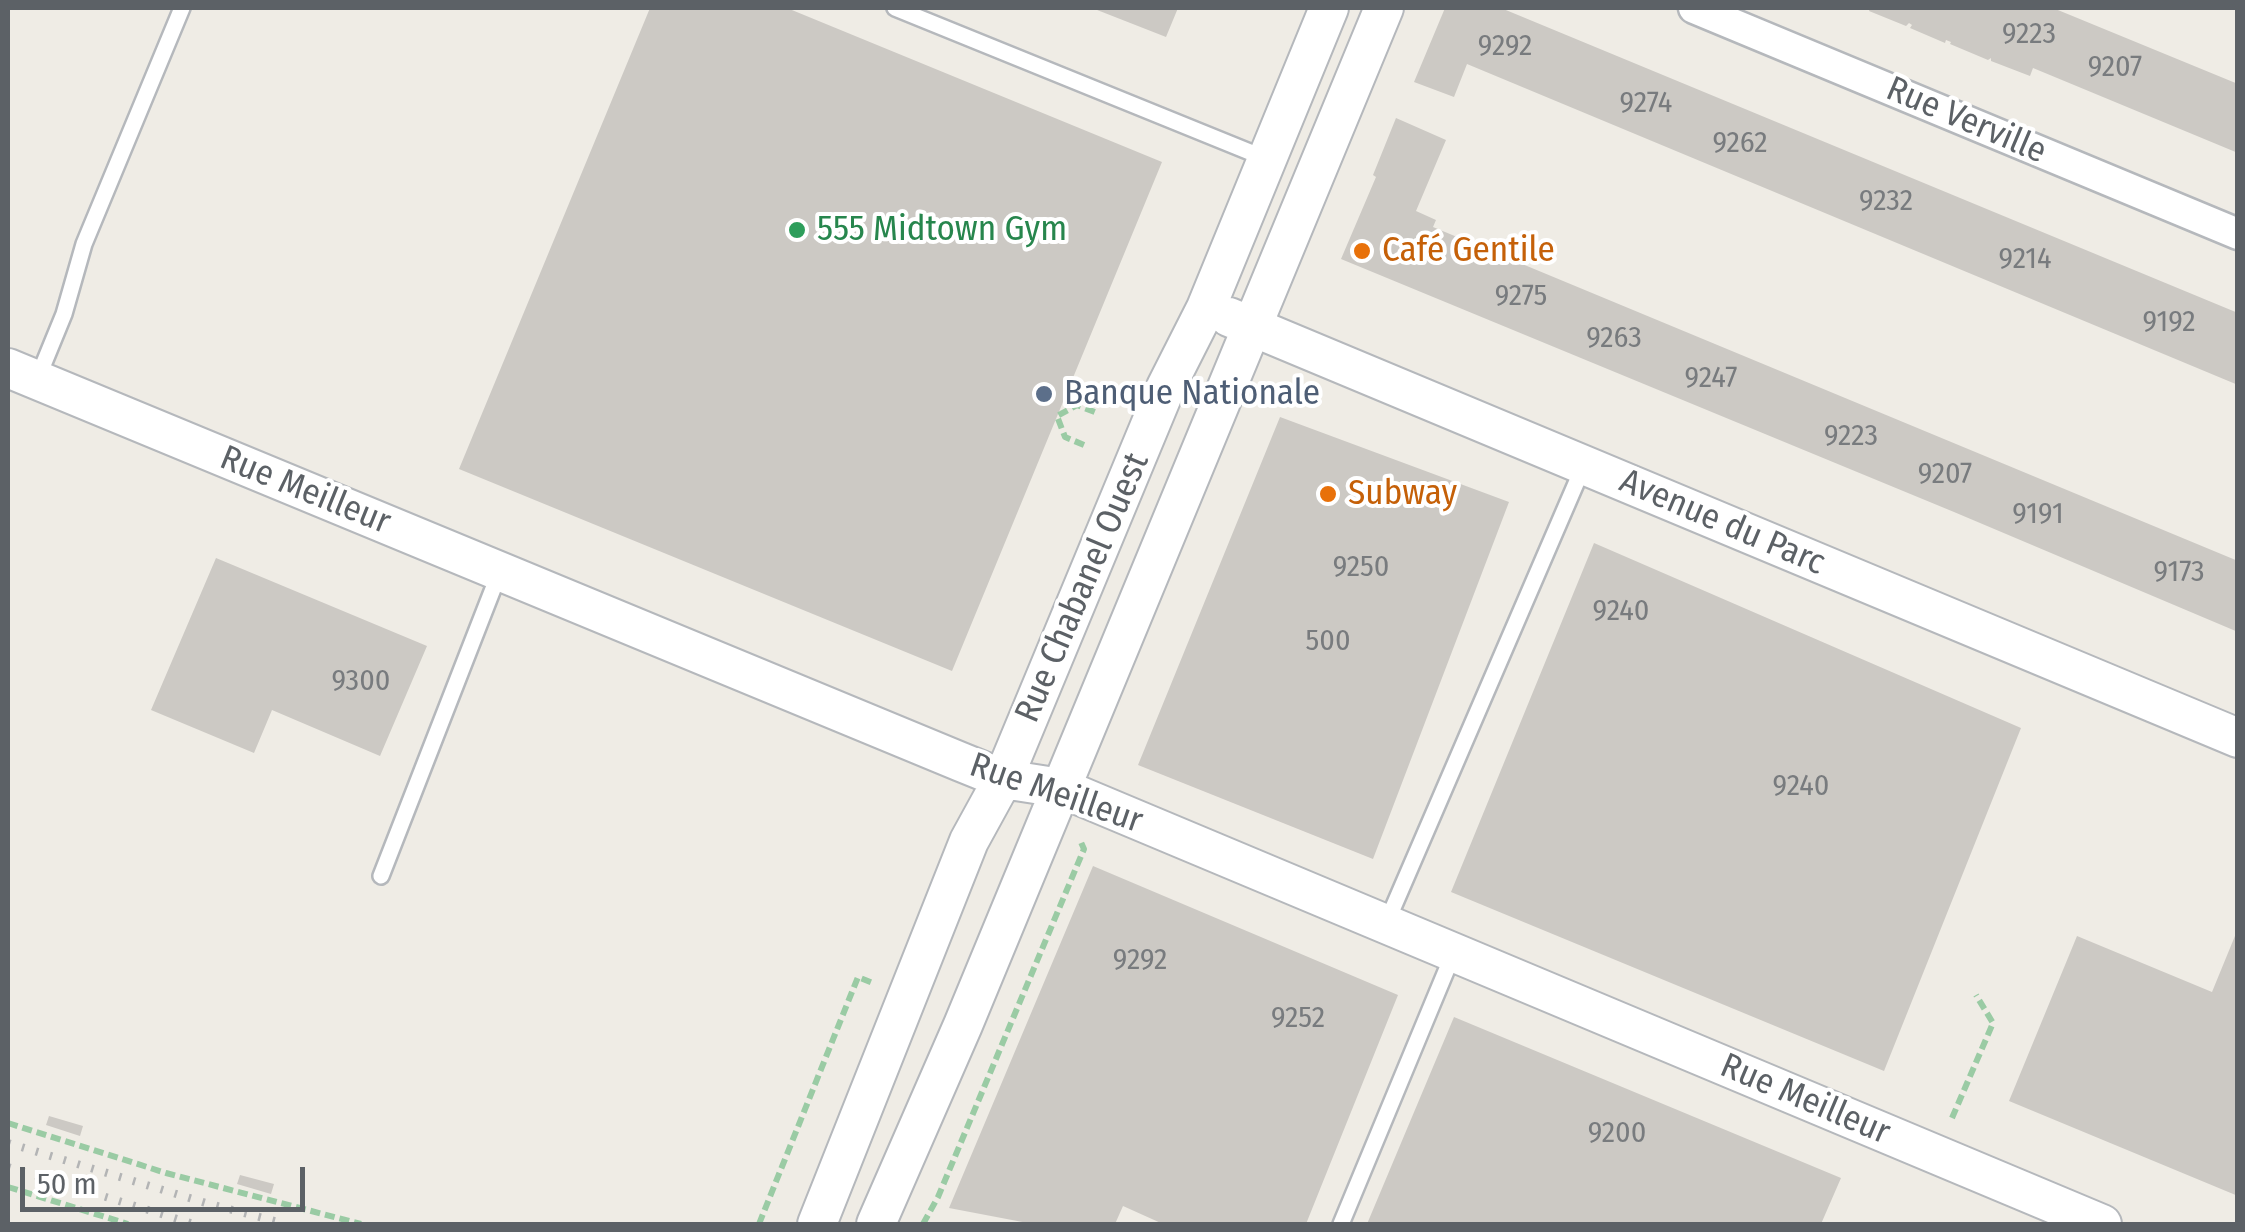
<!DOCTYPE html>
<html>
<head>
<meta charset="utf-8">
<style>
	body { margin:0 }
	#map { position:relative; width:2245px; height:1232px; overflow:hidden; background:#efece5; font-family:"Fira Sans Condensed",sans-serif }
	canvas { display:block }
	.frame { position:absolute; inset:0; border:10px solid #5c6166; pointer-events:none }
	.scale { position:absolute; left:20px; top:1167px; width:285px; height:45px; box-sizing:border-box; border:5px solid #5c6166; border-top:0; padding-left:12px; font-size:30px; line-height:35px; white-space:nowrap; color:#5c6166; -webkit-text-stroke:8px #fff; paint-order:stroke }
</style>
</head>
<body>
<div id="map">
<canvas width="2245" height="1232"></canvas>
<div class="frame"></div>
<div class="scale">50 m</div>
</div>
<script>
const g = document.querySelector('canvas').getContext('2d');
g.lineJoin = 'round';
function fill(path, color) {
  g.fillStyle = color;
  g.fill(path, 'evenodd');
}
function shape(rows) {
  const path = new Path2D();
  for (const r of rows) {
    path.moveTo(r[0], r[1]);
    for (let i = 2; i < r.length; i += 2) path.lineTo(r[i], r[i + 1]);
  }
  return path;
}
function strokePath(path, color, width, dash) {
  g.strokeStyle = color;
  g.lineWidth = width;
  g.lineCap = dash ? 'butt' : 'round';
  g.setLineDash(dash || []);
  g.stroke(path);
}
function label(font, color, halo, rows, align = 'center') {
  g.font = font + ' "Fira Sans Condensed",sans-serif';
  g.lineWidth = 8;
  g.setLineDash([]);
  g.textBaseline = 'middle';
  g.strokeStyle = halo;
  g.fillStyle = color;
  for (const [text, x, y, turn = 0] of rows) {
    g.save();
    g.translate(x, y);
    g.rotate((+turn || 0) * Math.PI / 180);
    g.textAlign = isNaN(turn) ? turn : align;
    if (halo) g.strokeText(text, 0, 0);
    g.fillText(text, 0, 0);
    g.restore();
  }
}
fill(shape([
	[650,8,787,8,1162,162,952,671,459,469],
	[1092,8,1178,8,1166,37],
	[1445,8,1501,8,2238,313,2238,385,1467,64,1454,97,1414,82],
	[1870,8,2053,8,2238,84,2238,153,2033,68,2030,76,1991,61,1991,58,1988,60,1950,44,1951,42,1946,40,1945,43,1910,28,1912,25,1909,23,1906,26,1869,11],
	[1396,118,1446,140,1416,211,1436,220,1433,227,2238,561,2238,632,1954,512,1341,259,1376,177,1373,175],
	[1280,417,1509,502,1373,859,1138,765],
	[1594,543,2021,728,1884,1071,1451,892],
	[216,558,427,646,380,756,272,710,254,753,151,710],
	[1093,866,1398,995,1306,1224,1163,1224,1123,1206,1115,1224,1033,1224,949,1208],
	[2237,931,2238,1196,2009,1101,2077,936,2212,992],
	[1454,1017,1841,1178,1821,1224,1367,1224],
	[49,1116,83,1126,80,1136,46,1125],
	[240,1175,274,1184,271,1194,237,1184]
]), '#ccc9c4');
const service = shape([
	[895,8,1267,159],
	[37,380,64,314,84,244,182,8],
	[381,876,500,571],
	[1386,924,1584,465],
	[1341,1224,1454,952]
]);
const minor = shape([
	[1694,8,2238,234]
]);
const tertiary = shape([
	[1229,317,2238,738],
	[8,368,961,762,1003,779,1061,788,1123,814,2102,1224],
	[817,1224,969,841,1003,779,1166,387,1206,308,1329,8],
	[876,1224,963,1025,1384,8]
]);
strokePath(service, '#b5b8bc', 20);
strokePath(minor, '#b5b8bc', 35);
strokePath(tertiary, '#b5b8bc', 42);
strokePath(shape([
	[1084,445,1065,437,1057,416,1077,405,1097,413],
	[1952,1118,1993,1023,1976,995],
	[8,1123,166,1173,361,1224],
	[8,1187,128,1224],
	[759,1224,858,977,873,983],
	[923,1224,938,1197,1084,849,1080,840]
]), '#9acba4', 6, [10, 5]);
strokePath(service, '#fff', 15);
strokePath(minor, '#fff', 30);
strokePath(tertiary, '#fff', 38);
strokePath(shape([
	[8,1143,206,1203,286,1224],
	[8,1167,194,1224]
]), '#b3b4b5', 8, [2.5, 12]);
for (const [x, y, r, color] of [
	[797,230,10,"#2e9e5b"],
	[1362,251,10,"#e8710a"],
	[1044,394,10,"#5c6f8a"],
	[1328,494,10,"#e8710a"]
]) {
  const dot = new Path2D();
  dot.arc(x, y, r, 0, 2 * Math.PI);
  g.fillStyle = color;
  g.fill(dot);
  strokePath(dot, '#fff', 4);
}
label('30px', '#787b7e', null, [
	["9223",2029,35],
	["9292",1505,47],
	["9207",2115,68],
	["9274",1646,104],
	["9262",1740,144],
	["9232",1886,202],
	["9214",2025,260],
	["9275",1521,297],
	["9192",2169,323],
	["9263",1614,339],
	["9247",1711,379],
	["9223",1851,437],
	["9207",1945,475],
	["9191",2038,515],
	["9250",1361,568],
	["9173",2179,573],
	["9240",1621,612],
	["500",1328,642],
	["9300",361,682],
	["9240",1801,787],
	["9292",1140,961],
	["9252",1298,1019],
	["9200",1617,1134]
]);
label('35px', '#5c6166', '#fff', [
	["Rue Verville",1966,121,23],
	["Rue Meilleur",305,491,22],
	["Avenue du Parc",1722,523,23],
	["Rue Chabanel Ouest",1083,588,-67],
	["Rue Meilleur",1056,794,19],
	["Rue Meilleur",1805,1100,23]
]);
label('35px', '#27864d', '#fff', [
	["555 Midtown Gym",817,230]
], 'left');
label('35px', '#c56008', '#fff', [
	["Café Gentile",1382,251],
	["Subway",1348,494]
], 'left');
label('35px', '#4e5e75', '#fff', [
	["Banque Nationale",1064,394]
], 'left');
</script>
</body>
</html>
